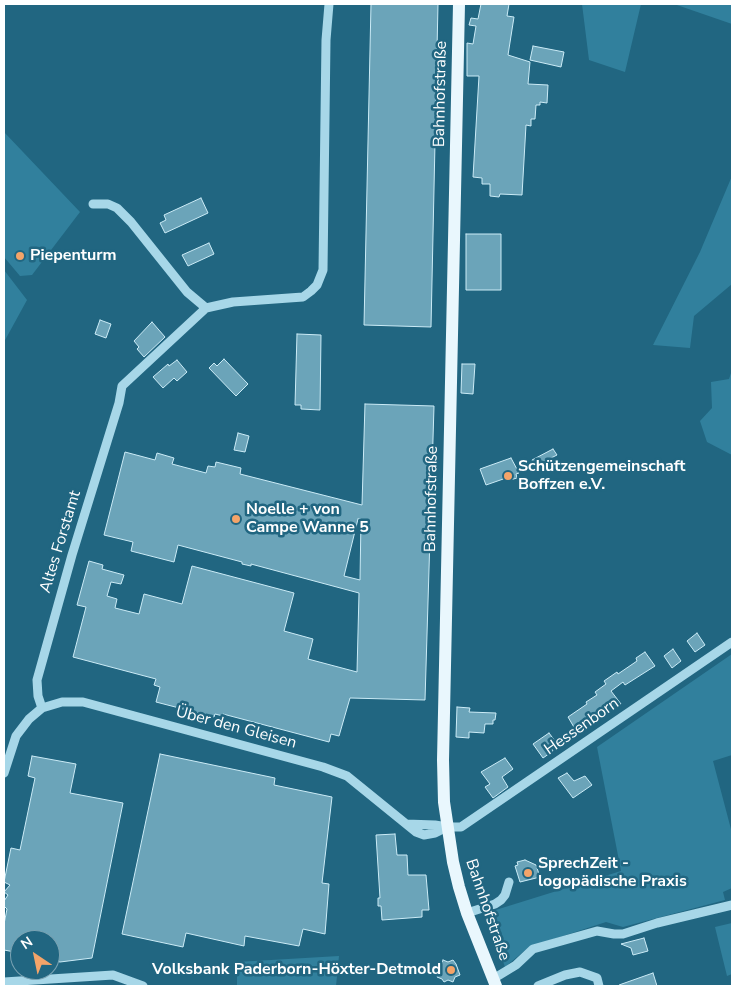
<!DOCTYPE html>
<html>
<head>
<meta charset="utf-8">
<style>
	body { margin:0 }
	#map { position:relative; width:736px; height:990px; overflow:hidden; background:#216681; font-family:"Nunito Sans",sans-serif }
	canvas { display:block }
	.frame { position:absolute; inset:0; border:5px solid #fff; pointer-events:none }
	.north { position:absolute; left:10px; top:930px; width:50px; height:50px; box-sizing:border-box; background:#216681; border:1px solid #7aa3b3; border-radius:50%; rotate:326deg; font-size:14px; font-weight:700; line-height:20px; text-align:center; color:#fff }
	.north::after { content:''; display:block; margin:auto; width:18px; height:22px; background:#f4a469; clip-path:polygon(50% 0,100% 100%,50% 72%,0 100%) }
</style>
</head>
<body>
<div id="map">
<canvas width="736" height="990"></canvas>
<div class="frame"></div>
<div class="north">N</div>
</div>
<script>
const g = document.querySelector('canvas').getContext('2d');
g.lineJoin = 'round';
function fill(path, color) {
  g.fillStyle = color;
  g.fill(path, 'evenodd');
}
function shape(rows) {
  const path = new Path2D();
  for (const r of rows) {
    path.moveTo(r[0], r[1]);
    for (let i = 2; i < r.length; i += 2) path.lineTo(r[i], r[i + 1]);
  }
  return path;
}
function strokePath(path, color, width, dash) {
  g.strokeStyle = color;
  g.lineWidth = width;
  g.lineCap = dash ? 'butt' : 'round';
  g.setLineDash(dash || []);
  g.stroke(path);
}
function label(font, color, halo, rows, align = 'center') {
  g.font = font + ' "Nunito Sans",sans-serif';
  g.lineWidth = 5;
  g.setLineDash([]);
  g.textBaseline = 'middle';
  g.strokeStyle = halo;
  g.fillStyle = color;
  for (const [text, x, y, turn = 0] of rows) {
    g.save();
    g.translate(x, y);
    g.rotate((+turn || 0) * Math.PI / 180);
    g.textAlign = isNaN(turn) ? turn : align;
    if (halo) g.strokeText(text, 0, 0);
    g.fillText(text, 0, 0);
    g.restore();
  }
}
fill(shape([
	[582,4,641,4,625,72,589,60],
	[674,4,732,4,732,24],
	[4,132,80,212,32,275,20,276,4,257],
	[732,176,732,284,694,316,690,348,653,345,700,252],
	[4,270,27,300,4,342],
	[732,370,732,455,707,442,700,421,712,408,711,382,729,379],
	[732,654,732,755,713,761,732,833,732,888,723,892,725,900,623,927,606,922,529,947,505,967,486,913,621,871,597,747],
	[732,923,732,974,727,976,715,927],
	[339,956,336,986,237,986,237,962]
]), '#31809d');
const building = shape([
	[371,4,438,4,431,327,364,325,371,4],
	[481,4,509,4,507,16,514,17,508,55,530,62,528,84,548,85,547,103,540,102,540,105,536,105,535,119,531,119,531,126,526,125,522,195,500,194,499,197,490,196,490,184,482,184,482,178,473,177,479,76,467,76,467,43,473,44,476,26,469,25,471,18,478,19,481,4],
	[533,46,564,52,561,67,530,60,533,46],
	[201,198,208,213,165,233,160,223,166,220,164,215,201,198],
	[466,234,501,234,501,290,466,290,466,234],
	[209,243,214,254,188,266,182,255,209,243],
	[100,320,111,324,106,338,95,334,100,320],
	[152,322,165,337,144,357,137,349,139,347,134,341,152,322],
	[297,334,321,335,320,410,301,409,301,405,295,405,297,334],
	[224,359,248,384,236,396,209,368,214,363,217,366,224,359],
	[177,360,187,372,177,381,174,378,163,388,153,377,168,364,169,366,177,360],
	[462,364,475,364,473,394,461,393,462,364],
	[365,404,434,406,425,700,350,698,339,736,331,734,329,742,223,714,223,716,215,714,214,717,156,702,160,687,154,685,156,679,73,657,86,607,77,605,89,561,103,565,102,569,124,575,121,584,111,582,107,596,117,599,115,608,139,614,144,594,182,604,192,566,294,593,284,631,313,639,308,659,357,672,359,593,251,564,251,566,242,564,242,562,178,545,174,562,131,551,133,542,104,535,125,452,155,460,157,453,174,458,172,464,206,473,208,466,215,467,216,462,241,468,240,474,362,505,365,404],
	[358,519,361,519,360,580,344,576,358,519],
	[238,433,249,436,245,452,234,450,238,433],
	[553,449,557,455,535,466,532,460,553,449],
	[511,458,519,473,516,474,517,478,510,480,509,477,486,485,480,469,511,458],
	[697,633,705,645,695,652,687,641,697,633],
	[673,649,681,661,672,668,664,656,673,649],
	[645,652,655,666,625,685,623,682,611,691,621,704,578,734,568,717,587,704,586,702,597,695,595,692,606,684,604,681,617,672,618,674,637,661,636,658,645,652],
	[457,707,470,708,469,712,496,713,495,720,493,720,493,724,485,724,484,733,469,732,469,738,456,737,457,707],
	[549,733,555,741,549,745,553,751,543,758,533,744,549,733],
	[160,754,275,778,274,785,332,797,322,883,329,884,325,934,303,929,299,946,245,936,244,946,186,933,183,947,122,934,160,754],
	[32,756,76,764,70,793,123,803,92,958,60,962,50,960,50,940,20,940,20,953,4,950,4,924,7,909,4,906,4,901,8,895,4,892,10,885,4,882,11,848,20,850,35,778,28,776,32,756],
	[505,758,513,769,502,777,508,787,493,798,485,787,490,784,481,772,505,758],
	[567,773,574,781,585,776,592,785,573,798,558,778,567,773],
	[395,834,397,855,407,855,408,875,426,875,429,910,422,910,422,917,382,920,381,906,378,906,378,898,380,898,376,835,395,834],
	[525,860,536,865,540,877,520,882,515,866,518,865,517,862,525,860],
	[644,938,648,951,633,955,631,948,621,944,644,938],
	[443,960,448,962,453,960,456,964,460,975,455,977,453,982,448,980,444,982,442,979,437,977,439,972,437,968,441,966,443,960],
	[653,973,657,986,619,986,619,985,653,973]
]);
fill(building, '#6ba4b9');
strokePath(building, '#cbebf6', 1);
strokePath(shape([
	[93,204,108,204,117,208,131,222,187,292,206,308],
	[42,708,38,696,37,680,72,555,119,403,122,386,206,308,233,302,303,297,311,291,317,285,323,270,326,40,329,4],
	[4,773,16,736,29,719,42,708,62,702,83,702,323,767,347,776,416,832,424,835,435,833,447,827],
	[406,824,435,825,447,827,461,827,732,642],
	[467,913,495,904,501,900,505,895,509,882],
	[493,979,516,965,533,949,597,931,614,934,623,934,657,923,732,905],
	[4,982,113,975,143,986],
	[538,986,565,975,580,972,597,978,599,986]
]), '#a7d7e8', 9);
strokePath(shape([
	[459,4,443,760,444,802,453,862,459,887,467,913,496,986]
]), '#e9f7fd', 12);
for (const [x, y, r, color] of [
	[20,256,5,"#f4a469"],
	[508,476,5,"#f4a469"],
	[236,519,5,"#f4a469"],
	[528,873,5,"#f4a469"],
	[451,970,5,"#f4a469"]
]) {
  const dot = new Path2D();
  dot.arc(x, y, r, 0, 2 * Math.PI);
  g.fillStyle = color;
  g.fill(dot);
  strokePath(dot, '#216681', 2);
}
label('16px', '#fff', '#216681', [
	["Bahnhofstraße",441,94,-89],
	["Bahnhofstraße",432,499,-89],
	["Altes Forstamt",61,542,-73],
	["Hessenborn",582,727,-35],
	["Über den Gleisen",236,728,15],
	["Bahnhofstraße",487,910,71]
]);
label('bold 16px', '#fff', '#216681', [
	["Piepenturm",30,256],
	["Schützengemeinschaft",518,467],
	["Boffzen e.V.",518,485],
	["Noelle + von",246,510],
	["Campe Wanne 5",246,528],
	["SprechZeit -",538,864],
	["logopädische Praxis",538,882],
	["Volksbank Paderborn-Höxter-Detmold",441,970,"right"]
], 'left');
</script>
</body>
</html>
